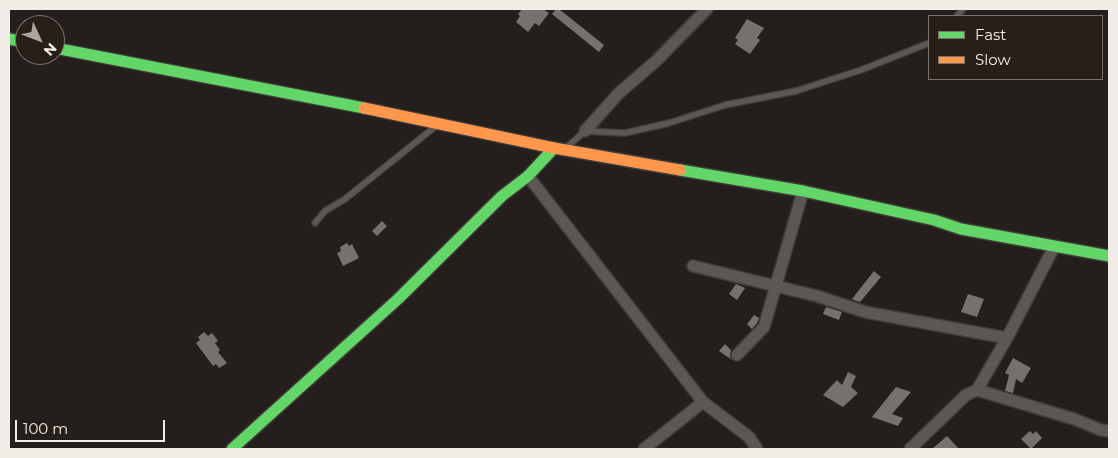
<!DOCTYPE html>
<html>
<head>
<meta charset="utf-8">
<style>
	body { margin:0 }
	#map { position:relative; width:1118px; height:458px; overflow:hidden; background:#241f1c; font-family:Montserrat,sans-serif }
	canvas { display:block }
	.frame { position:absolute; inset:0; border:10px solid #f3ede8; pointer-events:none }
	.legend { position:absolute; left:928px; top:15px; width:175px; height:65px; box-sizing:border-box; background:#271f18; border:1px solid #79716b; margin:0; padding:6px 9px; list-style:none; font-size:15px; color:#f3ede8 }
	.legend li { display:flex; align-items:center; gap:10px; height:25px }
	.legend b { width:25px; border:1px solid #79716b }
	.north { position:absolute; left:15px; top:15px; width:50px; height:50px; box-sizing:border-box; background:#271f18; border:1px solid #79716b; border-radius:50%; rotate:133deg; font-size:14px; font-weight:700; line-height:20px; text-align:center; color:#f3ede8 }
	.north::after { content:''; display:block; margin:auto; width:18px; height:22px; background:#aba5a1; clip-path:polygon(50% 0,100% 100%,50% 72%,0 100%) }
	.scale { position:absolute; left:15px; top:420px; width:150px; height:22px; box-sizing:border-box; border:2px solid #f3ede8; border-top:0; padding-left:6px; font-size:15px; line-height:18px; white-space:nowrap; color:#f3ede8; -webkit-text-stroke:4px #271f18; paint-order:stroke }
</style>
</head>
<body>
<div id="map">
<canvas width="1118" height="458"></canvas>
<div class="frame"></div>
<ul class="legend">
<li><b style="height:6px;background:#63d668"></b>Fast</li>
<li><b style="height:6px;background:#ff974d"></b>Slow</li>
</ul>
<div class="north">N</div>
<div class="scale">100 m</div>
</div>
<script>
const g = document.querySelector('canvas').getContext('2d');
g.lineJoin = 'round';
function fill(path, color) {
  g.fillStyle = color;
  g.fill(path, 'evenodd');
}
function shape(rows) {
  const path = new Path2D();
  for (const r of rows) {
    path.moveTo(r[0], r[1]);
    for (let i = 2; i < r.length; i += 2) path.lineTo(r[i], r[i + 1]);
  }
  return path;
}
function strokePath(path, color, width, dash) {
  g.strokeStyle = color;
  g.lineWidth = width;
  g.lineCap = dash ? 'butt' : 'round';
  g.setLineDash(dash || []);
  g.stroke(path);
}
fill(shape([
	[522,9,543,9,549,13,539,26,535,23,528,32,516,22,520,16,518,14],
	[556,9,559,9,604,45,599,52,552,14],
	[747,19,764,28,757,38,760,40,750,54,735,44,738,40,735,38],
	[382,221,387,226,377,236,372,231],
	[347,243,349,246,352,244,359,258,343,266,337,253,341,251,340,247],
	[874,271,881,277,860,302,854,300,852,299],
	[736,284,745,288,737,300,729,294],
	[968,294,984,299,977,317,961,312],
	[826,307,842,312,839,320,823,314],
	[754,315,759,318,757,323,752,329,747,324],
	[204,332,208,336,212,333,218,341,215,343,220,350,218,352,227,363,219,368,216,364,213,366,196,343,200,340,198,337],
	[725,344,731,350,730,357,732,360,719,351],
	[1013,358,1031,368,1022,383,1016,379,1013,393,1005,391,1009,375,1005,373],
	[848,372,856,376,851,387,858,393,843,407,823,395,837,380,842,385],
	[896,387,911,392,892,414,903,418,898,426,872,417],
	[1030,431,1033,434,1036,431,1042,438,1031,449,1021,439],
	[947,436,959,449,932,449]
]), '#75726e');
const lane = shape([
	[957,16,963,9],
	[567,147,585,131,625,133,669,123,725,105,796,91,861,70,929,43],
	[315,223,325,211,345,199,436,126]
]);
const street = shape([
	[585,131,619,93,656,61,707,9],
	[528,176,703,402,749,437,757,449],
	[693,266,817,296,865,312,1007,338],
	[737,355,764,327,803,191],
	[977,390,1074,419,1101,430,1109,431],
	[644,449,703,402],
	[910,449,966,395,977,390,1007,338,1054,247]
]);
const fast = shape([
	[9,39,25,42],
	[55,48,364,108],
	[680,170,803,191,934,220,961,229,1109,256],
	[232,449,398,299,502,196,528,176,554,148]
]);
const slow = shape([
	[364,108,554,148,680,170]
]);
strokePath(lane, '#3f3a38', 8);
strokePath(street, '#3f3a38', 14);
strokePath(fast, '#3f3a38', 14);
strokePath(slow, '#3f3a38', 14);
strokePath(lane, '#5b5754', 5.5);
strokePath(street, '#5b5754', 11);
strokePath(fast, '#63d668', 11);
strokePath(slow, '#ff974d', 11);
</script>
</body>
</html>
